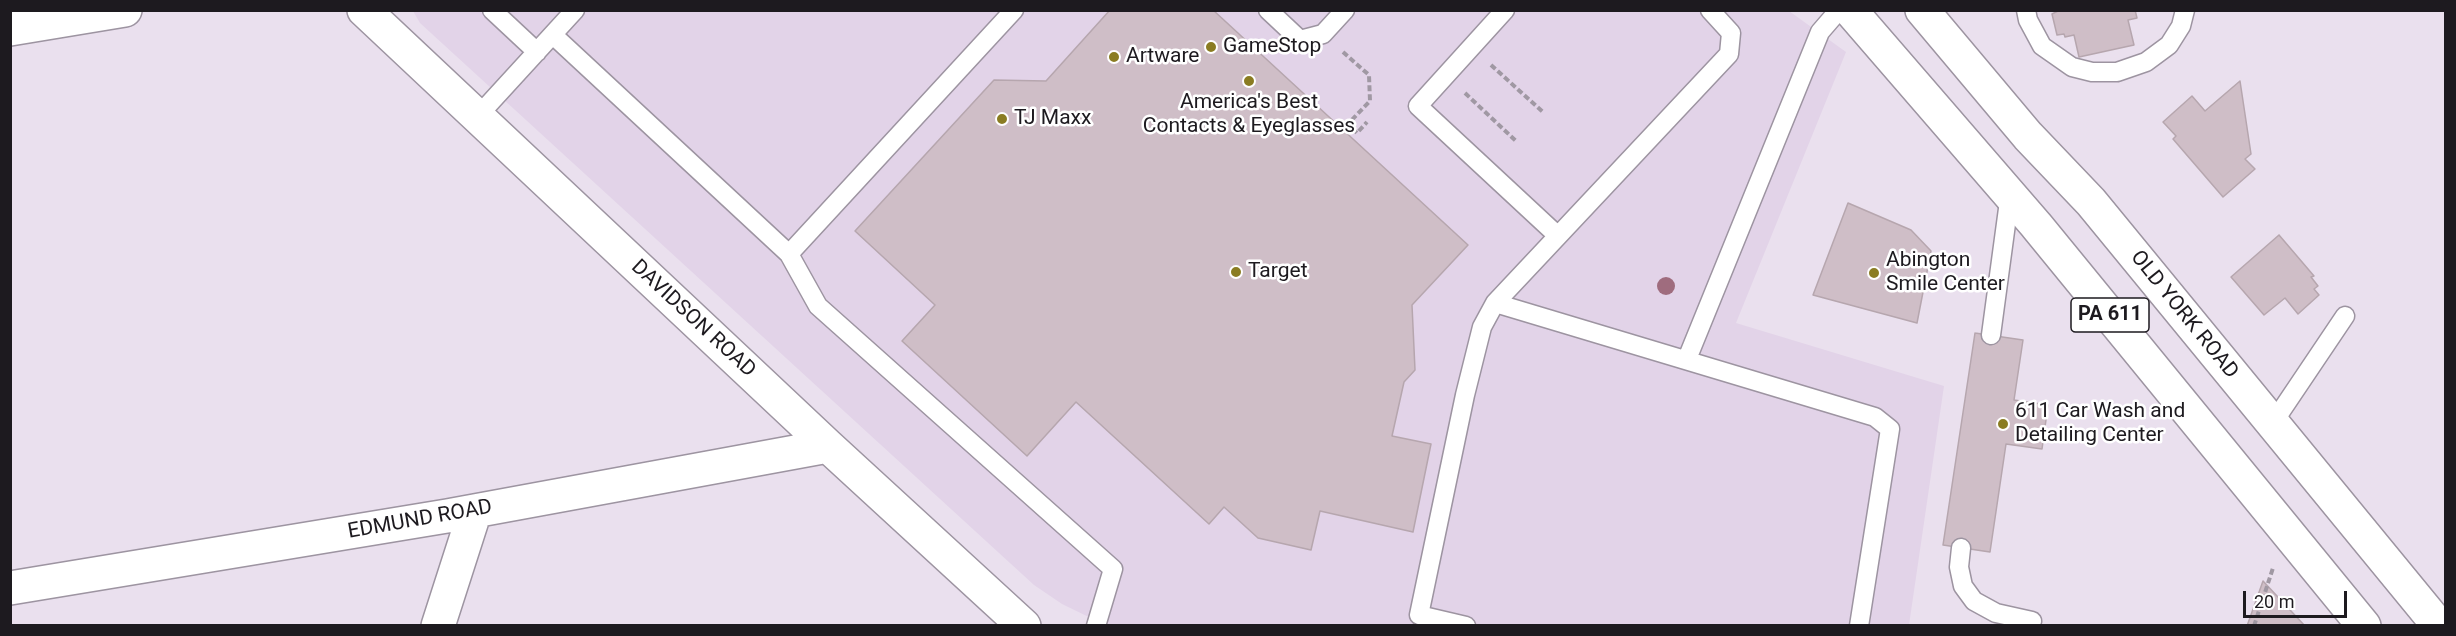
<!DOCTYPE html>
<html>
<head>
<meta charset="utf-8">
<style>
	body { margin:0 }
	#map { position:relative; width:2456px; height:636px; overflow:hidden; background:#eae0ee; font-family:Roboto,sans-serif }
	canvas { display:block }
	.frame { position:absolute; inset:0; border:12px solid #1d1a1f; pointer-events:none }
	.scale { position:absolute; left:2243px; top:591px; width:104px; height:27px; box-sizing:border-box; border:3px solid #1d1a1f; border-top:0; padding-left:8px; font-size:18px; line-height:21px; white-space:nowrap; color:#1d1a1f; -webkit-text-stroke:4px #fff; paint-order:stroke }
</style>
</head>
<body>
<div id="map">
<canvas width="2456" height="636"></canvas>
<div class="frame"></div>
<div class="scale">20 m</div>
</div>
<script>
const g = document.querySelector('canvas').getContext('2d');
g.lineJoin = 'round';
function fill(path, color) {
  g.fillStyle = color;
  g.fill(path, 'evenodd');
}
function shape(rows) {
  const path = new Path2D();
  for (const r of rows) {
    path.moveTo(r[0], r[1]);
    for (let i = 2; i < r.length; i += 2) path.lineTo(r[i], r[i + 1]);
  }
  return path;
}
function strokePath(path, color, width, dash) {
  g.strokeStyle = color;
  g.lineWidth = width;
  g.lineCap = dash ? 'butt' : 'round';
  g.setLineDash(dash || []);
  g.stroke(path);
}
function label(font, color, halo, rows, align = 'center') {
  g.font = font + ' Roboto,sans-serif';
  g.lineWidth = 5;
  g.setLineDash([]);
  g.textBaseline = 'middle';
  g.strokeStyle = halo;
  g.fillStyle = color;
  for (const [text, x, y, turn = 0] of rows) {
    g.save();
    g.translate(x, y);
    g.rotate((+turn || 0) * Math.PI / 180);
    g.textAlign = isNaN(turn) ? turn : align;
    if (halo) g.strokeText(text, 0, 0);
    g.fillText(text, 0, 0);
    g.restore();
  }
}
fill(shape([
	[413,11,1789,11,1846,52,1736,323,1944,386,1909,625,1117,626,1097,621,1062,604,1034,585,420,23]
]), '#e2d3e8');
const building = shape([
	[1110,10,1213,10,1468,245,1412,305,1415,370,1404,382,1392,436,1431,444,1413,532,1320,511,1311,550,1258,538,1224,507,1209,524,1076,402,1027,456,902,341,935,305,855,231,994,80,1046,81,1110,10],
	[2060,10,2135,10,2137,18,2128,20,2134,45,2079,57,2074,35,2065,37,2064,34,2057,35,2052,14,2060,10],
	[2240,81,2251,154,2245,159,2255,169,2223,197,2173,139,2176,136,2163,122,2192,96,2205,111,2240,81],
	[1848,203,1911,230,1931,251,1917,323,1813,295,1848,203],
	[2279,235,2314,276,2311,277,2318,286,2314,289,2319,295,2298,314,2285,298,2264,315,2231,277,2279,235],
	[1975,333,2023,340,2014,400,2048,405,2042,449,2006,444,1990,552,1943,545,1975,333],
	[2263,581,2305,626,2247,626,2263,581]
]);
fill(building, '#cfbec7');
strokePath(building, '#b6a6ae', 1.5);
const lane = shape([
	[492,10,537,52],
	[1014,10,789,254,818,306,1113,569,1096,626],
	[1268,10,1300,40,1323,34,1345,10],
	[1505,10,1418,106,1558,236],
	[2026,10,2028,20,2042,46,2072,67,2092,72,2117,72,2146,62,2169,45,2181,26,2185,10],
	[553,35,789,254],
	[477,117,575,10],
	[1495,303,1875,417,1890,429,1859,626],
	[1991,335,2010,194],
	[1687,359,1820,32,1839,10],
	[2273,423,2345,316],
	[1961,548,1959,567,1963,586,1974,601,1996,613,2032,621],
	[1466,626,1419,615,1465,395,1482,327,1495,303,1729,54,1731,33,1710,10]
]);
const street = shape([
	[364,10,828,446,1024,626],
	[10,29,125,10],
	[10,588,447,516,828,446],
	[438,626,475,511]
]);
const highway = shape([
	[1850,10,2036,225,2364,626],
	[1922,10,2028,136,2091,202,2439,626]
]);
strokePath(lane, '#9d94a1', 21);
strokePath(street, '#9d94a1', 36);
strokePath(highway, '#9d94a1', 36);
strokePath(shape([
	[1343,52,1369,75,1370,101,1348,124,1357,133,1367,122],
	[1491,65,1544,113],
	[1465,93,1517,142],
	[2254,626,2273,568]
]), '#a098a3', 4, [6, 3]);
strokePath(lane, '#fff', 18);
strokePath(street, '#fff', 33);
strokePath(highway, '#fff', 33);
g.fillStyle = '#9f6c7e';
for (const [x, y] of [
	[1666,286]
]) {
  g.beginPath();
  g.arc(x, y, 9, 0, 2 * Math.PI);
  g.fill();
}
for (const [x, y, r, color] of [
	[1211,47,6,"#8a7c22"],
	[1114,57,6,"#8a7c22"],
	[1249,81,6,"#8a7c22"],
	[1002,119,6,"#8a7c22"],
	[1236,272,6,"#8a7c22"],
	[1874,273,6,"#8a7c22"],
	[2003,424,6,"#8a7c22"]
]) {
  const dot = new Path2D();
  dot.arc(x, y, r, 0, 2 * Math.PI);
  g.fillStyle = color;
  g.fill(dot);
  strokePath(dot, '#fff', 2);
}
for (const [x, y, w] of [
	[2110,315,78]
]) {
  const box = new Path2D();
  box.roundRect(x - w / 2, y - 17, w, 34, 4.5);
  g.fillStyle = '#fff';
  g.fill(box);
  strokePath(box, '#1d1a1f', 1.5);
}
label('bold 20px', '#1d1a1f', null, [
	["PA 611",2110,315]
]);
label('21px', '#1d1a1f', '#fff', [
	["GameStop",1223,47],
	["Artware",1126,57],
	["America's Best",1249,103,"center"],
	["Contacts & Eyeglasses",1249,127,"center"],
	["TJ Maxx",1014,119],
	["Abington",1886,261],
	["Smile Center",1886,285],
	["Target",1248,272],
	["611 Car Wash and",2015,412],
	["Detailing Center",2015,436]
], 'left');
label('21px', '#1d1a1f', '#fff', [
	["OLD YORK ROAD",2184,315,51],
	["DAVIDSON ROAD",693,319,43],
	["EDMUND ROAD",420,520,-10]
]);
</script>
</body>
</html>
